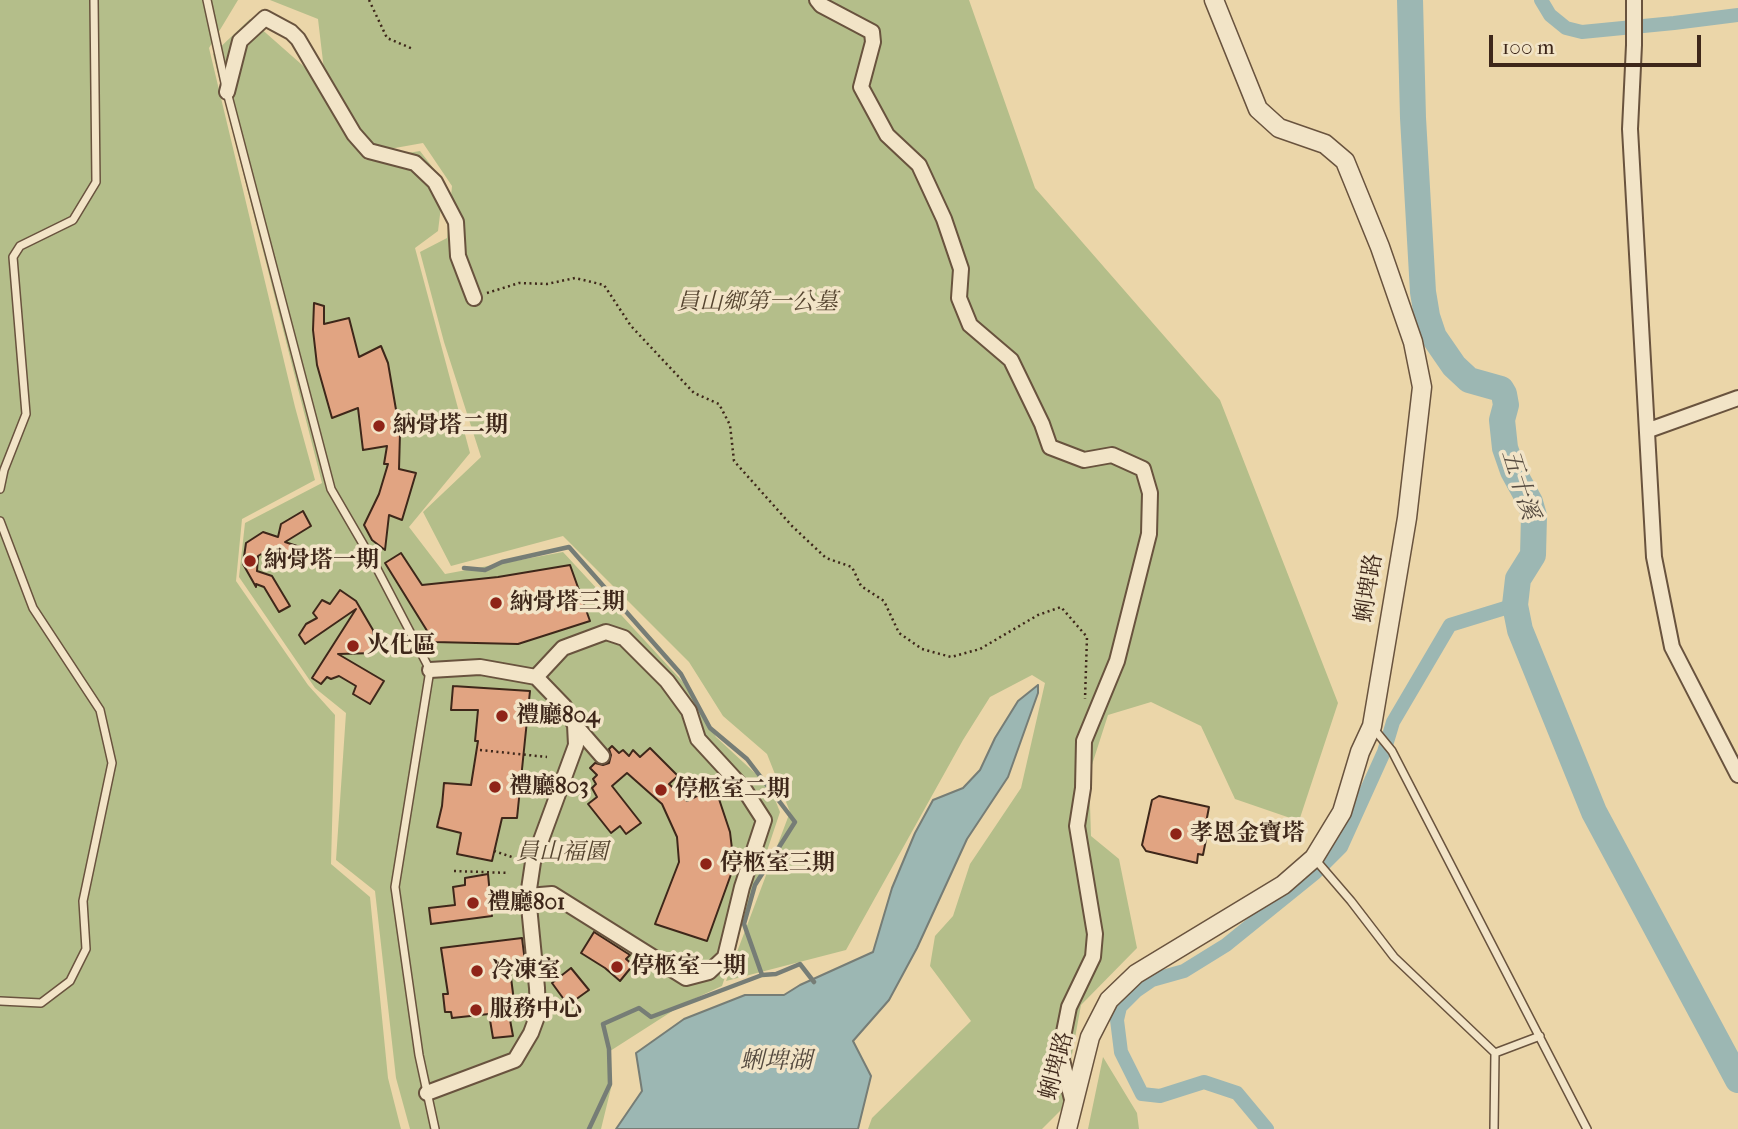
<!DOCTYPE html>
<html>
<head>
<meta charset="utf-8">
<style>
	body { margin:0 }
	#map { position:relative; width:1738px; height:1129px; overflow:hidden; background:#ebd6a9; font-family:"IM FELL French Canon",serif }
	canvas { display:block }
	.scale { position:absolute; left:1489px; top:35px; width:212px; height:32px; box-sizing:border-box; border:4px solid #3e271a; border-top:0; padding-left:9px; font-size:21px; line-height:24px; white-space:nowrap; color:#3e271a; -webkit-text-stroke:5px #f2e4c7; paint-order:stroke }
</style>
</head>
<body>
<div id="map">
<canvas width="1738" height="1129"></canvas>
<div class="scale">100 m</div>
</div>
<script>
const g = document.querySelector('canvas').getContext('2d');
g.lineJoin = 'round';
function fill(path, color) {
  g.fillStyle = color;
  g.fill(path, 'evenodd');
}
function shape(rows) {
  const path = new Path2D();
  for (const r of rows) {
    path.moveTo(r[0], r[1]);
    for (let i = 2; i < r.length; i += 2) path.lineTo(r[i], r[i + 1]);
  }
  return path;
}
function strokePath(path, color, width, dash) {
  g.strokeStyle = color;
  g.lineWidth = width;
  g.lineCap = dash ? 'butt' : 'round';
  g.setLineDash(dash || []);
  g.stroke(path);
}
function label(font, color, halo, rows, align = 'center') {
  g.font = font + ' "IM FELL French Canon","Noto Serif TC",serif';
  g.lineWidth = 7;
  g.setLineDash([]);
  g.textBaseline = 'middle';
  g.strokeStyle = halo;
  g.fillStyle = color;
  for (const [text, x, y, turn = 0] of rows) {
    g.save();
    g.translate(x, y);
    g.rotate((+turn || 0) * Math.PI / 180);
    g.textAlign = isNaN(turn) ? turn : align;
    if (halo) g.strokeText(text, 0, 0);
    g.fillText(text, 0, 0);
    g.restore();
  }
}
fill(shape([
	[0,0,238,0,209,48,295,407,315,480,242,519,236,581,308,685,335,715,331,864,370,897,388,1078,401,1129,0,1129],
	[270,0,969,0,1035,188,1220,400,1338,703,1299,821,1235,799,1201,726,1151,702,1108,715,1089,774,1091,836,1119,859,1137,948,1081,1005,1062,1109,1042,1129,868,1129,872,1118,971,1021,930,966,935,936,953,916,970,864,1021,788,1045,683,1032,675,990,697,963,740,846,950,726,981,790,812,767,754,723,716,689,662,563,536,451,566,423,512,481,457,444,342,420,252,447,238,452,186,423,143,378,151,326,87,318,19],
	[250,19,309,71,366,160,420,151,444,182,438,231,415,248,470,453,409,527,445,574,563,552,683,682,716,737,770,787,780,812,722,986,685,1003,607,1053,612,1084,601,1129,410,1129,396,1078,375,891,336,860,346,713,315,688,239,577,245,523,322,483,213,54],
	[1103,1057,1137,1113,1139,1129,1088,1129]
]), '#b4be8a');
const water = shape([
	[1038,685,1038,693,1008,777,967,839,917,948,889,1000,853,1041,871,1076,858,1129,616,1129,642,1091,636,1053,684,1019,745,995,784,995,800,985,873,952,892,888,915,833,933,800,963,788,980,770,995,738,1018,701,1038,685]
]);
fill(water, '#9cb7b3');
strokePath(water, '#767d76', 2);
strokePath(shape([
	[464,568,485,570,502,562,569,547,681,674,710,728,747,759,795,822,755,885,744,924,762,975],
	[589,1129,610,1084,609,1049,603,1024,639,1008,651,1017,762,975,776,974,800,964,814,982]
]), '#767d76', 4.5);
strokePath(shape([
	[1541,0,1550,15,1566,28,1582,32,1674,23,1738,15],
	[1267,1129,1237,1093,1204,1082,1160,1096,1142,1094,1121,1052,1117,1020,1120,1007,1136,991,1152,980,1184,971,1226,945,1315,873,1341,847,1384,752,1393,722,1450,625,1515,605]
]), '#9cb7b3', 14);
strokePath(shape([
	[1410,0,1413,118,1423,292,1427,316,1434,337,1454,366,1469,380,1501,389,1504,394,1506,405,1502,420,1505,448,1513,471,1530,502,1534,516,1533,555,1518,579,1515,605,1520,630,1594,812,1738,1080]
]), '#9cb7b3', 26);
const building = shape([
	[314,303,324,306,324,324,349,318,359,357,381,346,388,363,400,433,399,469,416,473,402,520,389,515,385,550,372,540,364,525,379,494,388,464,384,464,387,446,363,450,358,408,332,418,317,365,313,330,314,303],
	[303,511,311,526,285,542,303,548,301,559,268,550,258,556,257,571,272,576,290,606,279,612,264,587,256,584,256,587,243,564,246,543,263,532,278,537,281,524,303,511],
	[401,553,422,585,498,577,570,565,590,621,518,644,434,642,385,563,401,553],
	[340,590,356,601,373,630,375,653,338,654,384,681,370,704,353,694,356,686,339,676,331,679,327,677,321,684,312,678,356,609,305,644,299,635,306,624,317,618,313,613,322,600,330,604,340,590],
	[453,686,530,691,517,818,502,818,492,861,457,854,461,833,437,827,442,806,444,783,471,785,478,741,475,741,478,710,451,710,453,686],
	[612,746,619,753,623,750,629,756,633,750,640,757,650,748,678,776,669,784,687,801,715,787,730,832,734,866,707,941,655,924,679,862,677,837,662,804,627,773,612,786,641,823,626,834,620,826,611,833,588,804,597,797,592,788,596,784,593,779,597,775,590,768,595,763,603,765,609,763,611,755,609,749,612,746],
	[1159,796,1209,807,1206,823,1209,824,1203,855,1198,854,1197,863,1146,851,1142,845,1152,800,1159,796],
	[488,874,492,916,431,924,429,908,455,905,453,887,465,885,465,878,488,874],
	[594,932,630,955,626,959,633,965,620,981,605,968,581,953,594,932],
	[522,938,525,962,509,962,515,1009,508,1009,513,1036,493,1038,489,1014,452,1018,451,1012,445,1012,443,994,448,994,441,948,522,938],
	[571,968,589,990,568,1005,552,983,571,968]
]);
fill(building, '#e1a482');
strokePath(building, '#3e271a', 2);
const service = shape([
	[207,0,227,92,331,489,374,563,430,670,395,887,419,1055,435,1129],
	[0,489,4,470,26,414,13,257,20,246,73,220,96,182,94,0],
	[0,521,33,608,100,710,112,763,83,901,86,949,70,981,41,1003,0,1001],
	[1374,729,1392,751,1587,1129],
	[1314,858,1351,901,1394,957,1495,1053,1494,1129],
	[1495,1053,1540,1036]
]);
const minor = shape([
	[817,0,821,5,872,32,873,42,861,87,887,135,919,165,944,219,961,269,959,298,970,325,1011,360,1042,424,1050,447,1084,460,1112,455,1143,469,1150,493,1149,534,1117,661,1084,741,1083,788,1077,826,1095,934,1093,957,1069,1007,1060,1052,1073,1103],
	[1634,0,1634,45,1630,129,1654,557,1672,647,1738,775],
	[227,92,240,41,265,18,291,32,298,39,354,134,369,151,415,163,435,182,456,222,458,256,474,298],
	[1649,430,1738,398],
	[575,725,602,756],
	[528,896,552,894,686,978,709,972,725,957,742,887,764,820,744,789,698,739,689,711,667,681,624,638,606,632,563,648,536,677],
	[427,1093,515,1060,531,1033,538,1014,537,988,528,896,533,862,576,745,575,725,564,706,536,677,480,667,430,670]
]);
const tertiary = shape([
	[1067,1129,1090,1037,1109,1000,1136,974,1283,885,1314,858,1342,812,1360,752,1372,726,1407,518,1422,387,1413,342,1380,247,1345,161,1325,144,1279,128,1258,109,1214,0]
]);
strokePath(service, '#69533e', 10);
strokePath(minor, '#69533e', 18);
strokePath(tertiary, '#69533e', 21);
strokePath(shape([
	[369,0,387,38,413,49],
	[487,293,519,283,547,284,575,278,604,285,631,326,694,393,719,404,730,425,734,461,792,526,826,558,852,567,861,586,884,601,899,633,922,649,951,657,980,649,1038,615,1061,607,1087,637,1085,699],
	[527,721,552,724],
	[480,750,547,757],
	[520,789,538,793],
	[494,851,512,857],
	[454,871,509,873],
	[491,899,509,898]
]), '#3e271a', 2.5, [2, 3.5]);
strokePath(service, '#f2e4c7', 7);
strokePath(minor, '#f2e4c7', 14);
strokePath(tertiary, '#f2e4c7', 18);
for (const [x, y, r, color] of [
	[379,426,7,"#8f2418"],
	[250,561,7,"#8f2418"],
	[496,603,7,"#8f2418"],
	[353,646,7,"#8f2418"],
	[502,716,7,"#8f2418"],
	[495,787,7,"#8f2418"],
	[661,790,7,"#8f2418"],
	[1176,834,7,"#8f2418"],
	[706,864,7,"#8f2418"],
	[473,903,7,"#8f2418"],
	[617,967,7,"#8f2418"],
	[477,971,7,"#8f2418"],
	[476,1010,7,"#8f2418"]
]) {
  const dot = new Path2D();
  dot.arc(x, y, r, 0, 2 * Math.PI);
  g.fillStyle = color;
  g.fill(dot);
  strokePath(dot, '#f2e4c7', 2.5);
}
label('italic 23px', '#564530', '#f2e4c7', [
	["員山鄉第一公墓",757,303],
	["員山福園",562,853]
]);
label('bold 23px', '#3e271a', '#f2e4c7', [
	["納骨塔二期",393,426],
	["納骨塔一期",264,561],
	["納骨塔三期",510,603],
	["火化區",367,646],
	["禮廳804",516,716],
	["禮廳803",509,787],
	["停柩室二期",675,790],
	["孝恩金寶塔",1190,834],
	["停柩室三期",720,864],
	["禮廳801",487,903],
	["停柩室一期",631,967],
	["冷凍室",491,971],
	["服務中心",490,1010]
], 'left');
label('23px', '#3e271a', '#f2e4c7', [
	["蜊埤路",1370,588,-81],
	["蜊埤路",1058,1066,-75]
]);
label('italic 24px', '#564b40', '#f2e4c7', [
	["五十溪",1519,485,72],
	["蜊埤湖",776,1062]
]);
</script>
</body>
</html>
